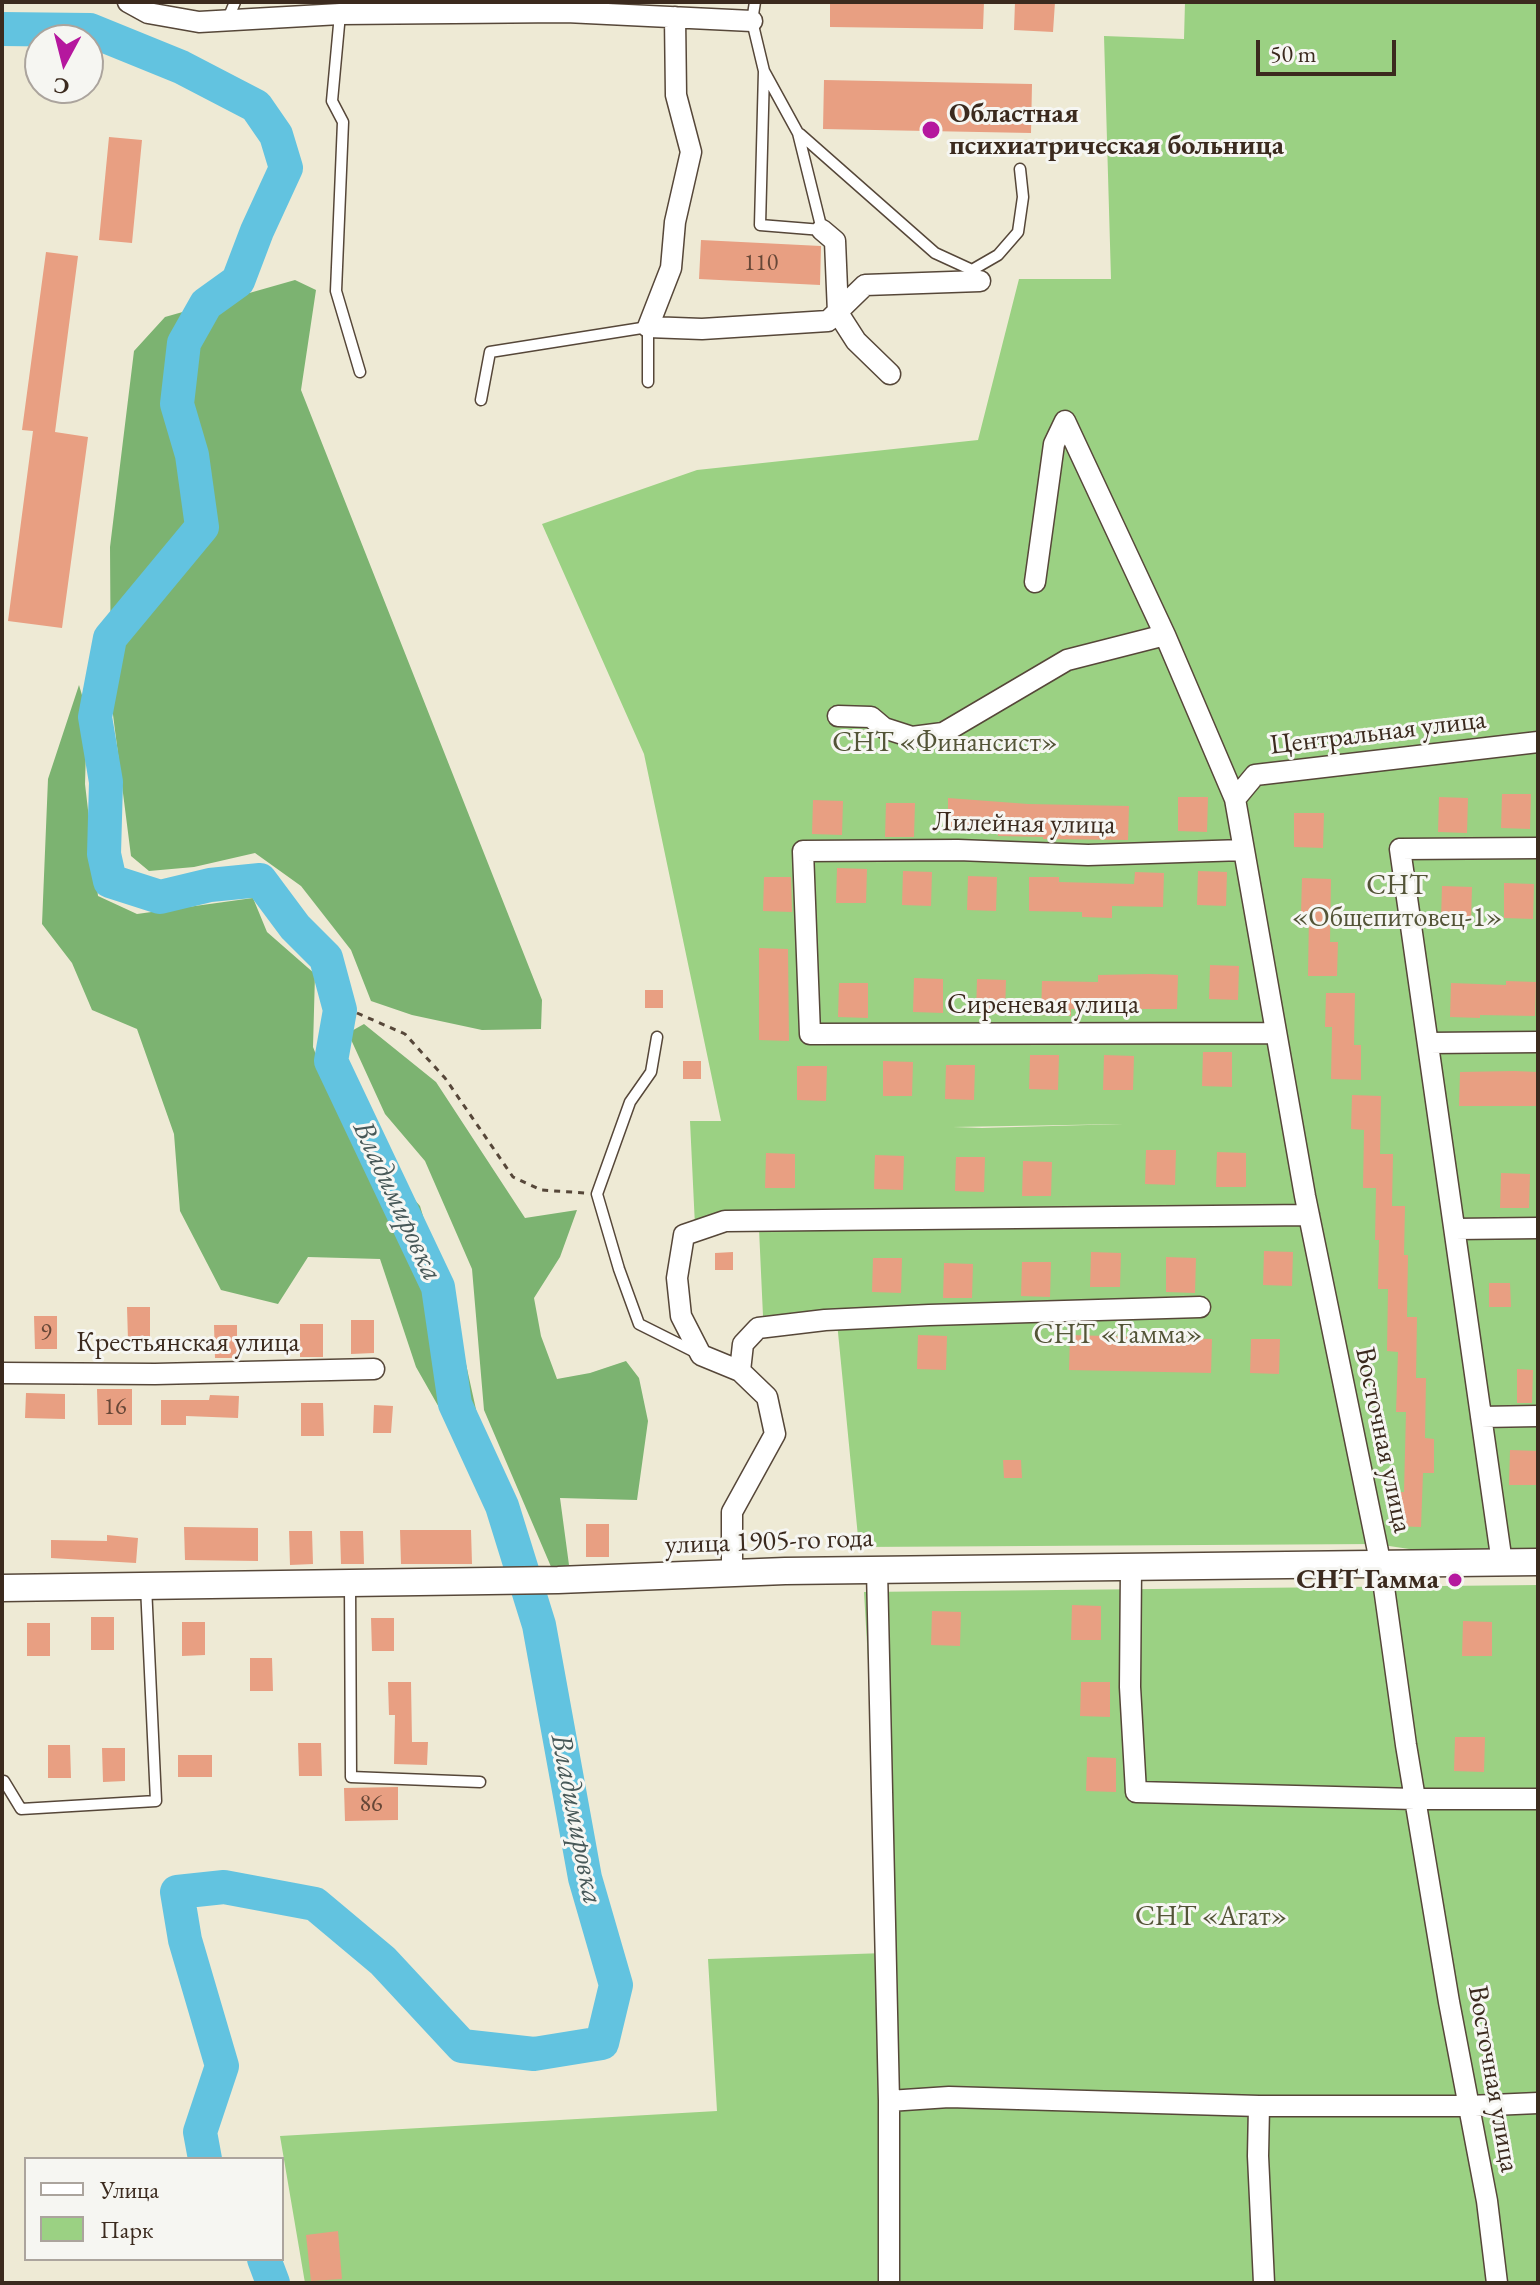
<!DOCTYPE html>
<html>
<head>
<meta charset="utf-8">
<style>
	body { margin:0 }
	#map { position:relative; width:1540px; height:2285px; overflow:hidden; background:#eeead5; font-family:"EB Garamond",serif }
	canvas { display:block }
	.frame { position:absolute; inset:0; border:4px solid #3b2a1e; pointer-events:none }
	.legend { position:absolute; left:24px; top:2157px; width:260px; height:104px; box-sizing:border-box; background:#f6f6f2; border:2px solid #aba49d; margin:0; padding:10px 14px; list-style:none; font-size:24px; color:#3b2a1e }
	.legend li { display:flex; align-items:center; gap:16px; height:40px }
	.legend b { width:40px; border:2px solid #aba49d }
	.north { position:absolute; left:24px; top:24px; width:80px; height:80px; box-sizing:border-box; background:#f6f6f2; border:2px solid #aba49d; border-radius:50%; rotate:187deg; font-size:22px; font-weight:700; line-height:32px; text-align:center; color:#3b2a1e }
	.north::after { content:''; display:block; margin:auto; width:28px; height:36px; background:#b5179e; clip-path:polygon(50% 0,100% 100%,50% 72%,0 100%) }
	.scale { position:absolute; left:1256px; top:40px; width:140px; height:36px; box-sizing:border-box; border:4px solid #3b2a1e; border-top:0; padding-left:10px; font-size:24px; line-height:28px; white-space:nowrap; color:#3b2a1e; -webkit-text-stroke:6px #f6f6f2; paint-order:stroke }
</style>
</head>
<body>
<div id="map">
<canvas width="1540" height="2285"></canvas>
<div class="frame"></div>
<ul class="legend">
<li><b style="height:10px;background:#fff"></b>Улица</li>
<li><b style="height:22px;background:#9bd183"></b>Парк</li>
</ul>
<div class="north">С</div>
<div class="scale">50 m</div>
</div>
<script>
const g = document.querySelector('canvas').getContext('2d');
g.lineJoin = 'round';
function fill(path, color) {
  g.fillStyle = color;
  g.fill(path, 'evenodd');
}
function shape(rows) {
  const path = new Path2D();
  for (const r of rows) {
    path.moveTo(r[0], r[1]);
    for (let i = 2; i < r.length; i += 2) path.lineTo(r[i], r[i + 1]);
  }
  return path;
}
function strokePath(path, color, width, dash) {
  g.strokeStyle = color;
  g.lineWidth = width;
  g.lineCap = dash ? 'butt' : 'round';
  g.setLineDash(dash || []);
  g.stroke(path);
}
function label(font, color, halo, rows, align = 'center') {
  g.font = font + ' "EB Garamond",serif';
  g.lineWidth = 6;
  g.setLineDash([]);
  g.textBaseline = 'middle';
  g.strokeStyle = halo;
  g.fillStyle = color;
  for (const [text, x, y, turn = 0] of rows) {
    g.save();
    g.translate(x, y);
    g.rotate((+turn || 0) * Math.PI / 180);
    g.textAlign = isNaN(turn) ? turn : align;
    if (halo) g.strokeText(text, 0, 0);
    g.fillText(text, 0, 0);
    g.restore();
  }
}
fill(shape([
	[1185,2,1538,2,1538,1562,1502,1563,1376,1544,859,1547,836,1312,763,1316,759,1229,695,1226,690,1121,721,1121,644,754,542,524,697,470,978,440,1019,279,1111,279,1104,36,1184,39],
	[1123,1124,982,1128,953,1127],
	[1538,1585,1538,2283,305,2283,280,2136,717,2111,708,1959,885,1953,864,1592]
]), '#9bd183');
fill(shape([
	[295,280,316,290,301,390,542,1000,541,1029,482,1030,412,1015,371,1001,351,950,301,886,255,853,194,867,149,871,131,856,111,699,110,547,134,351,165,317],
	[79,685,87,712,85,784,98,896,137,914,253,898,267,932,315,974,313,1047,339,1113,420,1206,462,1346,479,1423,453,1432,416,1367,380,1259,308,1257,278,1304,221,1290,180,1211,174,1134,137,1029,92,1010,72,963,42,924,48,779],
	[364,1024,436,1082,525,1218,577,1210,560,1257,534,1298,541,1336,557,1379,590,1373,626,1361,639,1378,648,1421,637,1500,560,1498,569,1565,552,1569,484,1410,472,1269,425,1161,385,1114,348,1033]
]), '#7cb371');
strokePath(shape([
	[2,29,90,30,181,67,256,106,276,135,286,168,257,231,238,281,206,304,184,343,177,404,192,455,202,527,110,638,95,717,106,782,104,854,110,881,160,897,210,885,260,880,295,927,326,958,340,1010,331,1061,438,1287,455,1404,502,1506,539,1625,585,1878,616,1985,602,2043,534,2054,462,2046,383,1961,315,1904,224,1887,177,1892,185,1940,222,2066,200,2132,205,2159],
	[264,2259,273,2283]
]), '#62c3e0', 34);
fill(shape([
	[830,2,984,2,983,29,830,27],
	[1015,2,1055,2,1053,32,1014,30],
	[824,80,1032,84,1031,133,823,129],
	[109,137,142,140,132,243,99,240],
	[701,240,821,246,820,285,699,279],
	[46,252,78,256,55,432,88,437,62,628,8,621,33,431,22,430],
	[1502,794,1531,794,1530,829,1501,828],
	[1178,797,1208,797,1207,832,1178,831],
	[1439,797,1468,798,1467,833,1438,832],
	[948,798,1028,804,1129,806,1128,840,1043,839,1043,837,998,836,998,833,948,832],
	[813,800,843,801,842,835,812,834],
	[886,803,915,803,914,837,885,837],
	[1294,813,1324,813,1323,848,1294,847],
	[837,868,867,869,866,903,836,903],
	[903,871,932,872,931,906,902,905],
	[1198,871,1227,872,1226,906,1197,905],
	[1135,872,1164,873,1163,907,1112,906,1112,918,1082,917,1082,912,1029,911,1029,877,1059,877,1059,882,1134,884],
	[968,876,997,877,996,911,967,910],
	[764,877,791,877,792,912,763,911],
	[1302,878,1331,879,1330,942,1338,942,1337,976,1308,976,1309,913,1301,913],
	[1504,883,1534,884,1533,919,1504,918],
	[1442,886,1472,887,1471,921,1441,920],
	[759,948,788,949,789,1041,759,1040],
	[1210,965,1239,966,1238,1000,1209,999],
	[1149,974,1178,975,1177,1009,1071,1009,1071,1016,1041,1015,1042,981,1098,982,1098,975],
	[914,978,943,979,943,1013,913,1012],
	[977,979,1006,980,1005,1014,976,1013],
	[1506,981,1536,982,1535,1016,1480,1015,1480,1018,1450,1017,1451,983,1506,985],
	[839,983,868,983,868,1018,838,1017],
	[645,990,663,990,663,1008,645,1008],
	[1326,993,1355,993,1354,1045,1361,1045,1361,1080,1331,1079,1332,1027,1325,1027],
	[1203,1052,1232,1052,1232,1087,1202,1086],
	[1030,1055,1059,1055,1058,1090,1029,1089],
	[1104,1055,1134,1056,1133,1090,1103,1090],
	[683,1061,701,1061,701,1079,683,1079],
	[883,1061,913,1062,912,1096,883,1096],
	[946,1065,975,1065,974,1100,945,1099],
	[797,1066,827,1066,826,1101,797,1100],
	[1514,1071,1538,1072,1538,1106,1459,1106,1460,1072],
	[1352,1095,1381,1096,1380,1154,1393,1154,1392,1206,1405,1206,1404,1255,1408,1255,1407,1317,1417,1317,1416,1378,1426,1378,1425,1438,1434,1439,1434,1473,1423,1473,1421,1527,1392,1526,1393,1492,1404,1492,1406,1412,1396,1412,1398,1352,1387,1351,1388,1289,1378,1289,1379,1240,1375,1240,1376,1188,1363,1188,1364,1130,1351,1129],
	[1146,1150,1176,1150,1175,1185,1145,1184],
	[1217,1152,1246,1153,1246,1187,1216,1187],
	[766,1153,795,1154,795,1188,765,1188],
	[875,1155,904,1156,903,1190,874,1189],
	[956,1157,985,1157,984,1192,955,1191],
	[1023,1161,1052,1162,1051,1196,1022,1196],
	[1501,1173,1530,1174,1529,1208,1500,1208],
	[1264,1251,1293,1252,1292,1286,1263,1285],
	[733,1252,733,1270,715,1270,715,1253],
	[1091,1252,1121,1253,1120,1287,1090,1287],
	[1166,1257,1196,1258,1195,1293,1166,1292],
	[873,1258,902,1258,901,1293,872,1292],
	[1022,1262,1051,1262,1050,1297,1021,1296],
	[944,1263,973,1264,972,1298,943,1298],
	[1489,1283,1510,1283,1511,1307,1489,1307],
	[127,1307,150,1307,150,1340,128,1340],
	[34,1316,57,1316,57,1349,35,1349],
	[351,1320,374,1320,374,1353,351,1354],
	[300,1324,323,1324,323,1357,300,1357],
	[214,1325,237,1325,237,1358,215,1358],
	[918,1335,947,1336,946,1370,917,1369],
	[1070,1335,1212,1339,1211,1373,1069,1370],
	[1251,1339,1280,1339,1279,1374,1250,1373],
	[1517,1369,1533,1370,1532,1403,1517,1403],
	[97,1389,132,1389,132,1425,98,1425],
	[26,1393,65,1394,65,1419,25,1418],
	[210,1395,239,1396,238,1418,186,1416,186,1425,161,1425,161,1400,209,1400],
	[301,1403,323,1403,324,1436,301,1436],
	[374,1405,393,1406,391,1433,373,1433],
	[1510,1450,1538,1451,1538,1485,1509,1485],
	[1003,1460,1021,1460,1022,1478,1004,1478],
	[586,1524,609,1524,609,1557,586,1557],
	[184,1527,258,1528,258,1561,185,1560],
	[400,1530,471,1530,472,1564,401,1564],
	[289,1531,312,1531,313,1564,290,1565],
	[340,1531,363,1531,364,1564,341,1564],
	[107,1535,138,1538,136,1563,51,1558,51,1540,107,1541],
	[1072,1605,1101,1606,1101,1640,1071,1640],
	[932,1611,961,1612,960,1646,931,1645],
	[91,1617,114,1617,114,1650,91,1650],
	[371,1618,394,1618,394,1651,372,1651],
	[1463,1621,1492,1622,1492,1656,1462,1656],
	[182,1622,205,1622,205,1655,182,1656],
	[27,1623,50,1623,50,1656,27,1656],
	[250,1658,272,1658,273,1691,250,1691],
	[388,1682,411,1682,412,1742,428,1742,427,1765,394,1764,395,1715,389,1715],
	[1081,1682,1110,1682,1110,1717,1080,1716],
	[1455,1737,1485,1737,1484,1772,1454,1771],
	[298,1743,321,1743,322,1776,299,1776],
	[48,1745,70,1745,71,1778,48,1778],
	[102,1748,125,1748,125,1781,103,1782],
	[178,1755,212,1755,212,1777,178,1777],
	[1087,1757,1116,1758,1116,1792,1086,1791],
	[398,1787,398,1820,345,1821,344,1788],
	[338,2231,342,2279,311,2281,306,2235]
]), '#e89f82');
const service = shape([
	[755,2,752,21,764,71,798,133,822,230,760,225,764,71],
	[340,14,332,101,343,122,336,291,360,372],
	[227,21,235,2],
	[800,134,935,253,972,270,978,280],
	[972,270,998,255,1018,232,1023,197,1020,169],
	[481,400,490,352,648,327,648,382],
	[657,1037,651,1072,630,1102,597,1194,619,1269,639,1324,695,1352],
	[350,1584,351,1777,480,1782],
	[4,1781,21,1809,156,1801,146,1586]
]);
const minor = shape([
	[128,2,148,13,199,22,340,14,566,12,752,21],
	[675,17,676,95,691,152,675,222,671,268,648,327,702,329,828,321,865,285,980,281],
	[822,230,835,241,838,313,856,341,890,374],
	[1035,582,1054,444,1065,421,1165,635],
	[838,716,871,717,884,728,912,737,943,733,1067,660,1165,635,1235,799,1305,1196,1381,1566,1406,1745,1449,2002,1487,2201,1497,2283],
	[1235,799,1255,775,1538,742],
	[1244,850,1088,855,958,850,803,851,810,1034,1276,1033],
	[1429,1043,1538,1042],
	[1455,1229,1538,1228],
	[740,1371,743,1344,758,1328,825,1320,929,1315,1200,1307],
	[2,1373,155,1374,374,1369],
	[1481,1417,1538,1416],
	[1502,1563,1400,849,1538,848],
	[1131,1568,1130,1687,1136,1792,1415,1799,1538,1799],
	[877,1570,889,2101,889,2283],
	[732,1575,732,1512,775,1434,767,1397,740,1371,701,1355,681,1316,677,1278,684,1235,725,1221,1309,1215],
	[889,2101,949,2097,1259,2106,1469,2106,1538,2103],
	[1259,2106,1258,2156,1264,2283]
]);
const tertiary = shape([
	[2,1588,558,1580,785,1571,1538,1562]
]);
strokePath(service, '#564739', 13);
strokePath(minor, '#564739', 23);
strokePath(tertiary, '#564739', 29);
strokePath(shape([
	[357,1013,405,1034,445,1078,513,1177,541,1190,585,1193]
]), '#564739', 3, [6, 6]);
strokePath(service, '#fff', 10);
strokePath(minor, '#fff', 20);
strokePath(tertiary, '#fff', 26);
for (const [x, y, r, color] of [
	[931,130,10,"#b5179e"],
	[1455,1580,8,"#b5179e"]
]) {
  const dot = new Path2D();
  dot.arc(x, y, r, 0, 2 * Math.PI);
  g.fillStyle = color;
  g.fill(dot);
  strokePath(dot, '#f6f6f2', 3);
}
label('24px', '#664737', null, [
	["110",761,263],
	["9",46,1333],
	["16",115,1407],
	["86",371,1804]
]);
label('bold 28px', '#3b2a1e', '#f6f6f2', [
	["Областная",949,114],
	["психиатрическая больница",949,146],
	["СНТ Гамма",1439,1580,"right"]
], 'left');
label('28px', '#3b2a1e', '#f6f6f2', [
	["Центральная улица",1378,733,-7],
	["Лилейная улица",1024,824,1],
	["Сиреневая улица",1043,1005],
	["Крестьянская улица",188,1343],
	["Восточная улица",1383,1440,78],
	["улица 1905-го года",769,1542,-2],
	["Восточная улица",1493,2079,80]
]);
label('28px', '#535437', '#f6f6f2', [
	["СНТ «Финансист»",945,743],
	["СНТ",1397,886],
	["«Общепитовец-1»",1397,918],
	["СНТ «Гамма»",1118,1335],
	["СНТ «Агат»",1211,1917]
]);
label('italic 30px', '#475858', '#f6f6f2', [
	["Владимировка",397,1201,65],
	["Владимировка",576,1819,79]
]);
</script>
</body>
</html>
